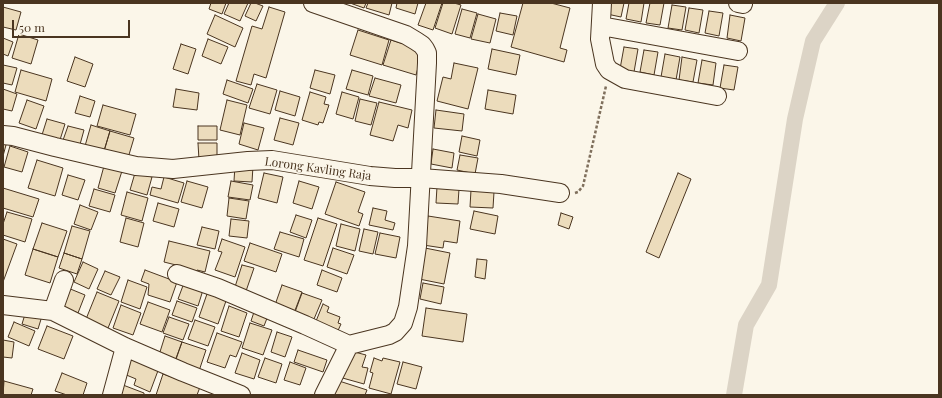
<!DOCTYPE html>
<html>
<head>
<meta charset="utf-8">
<style>
	body { margin:0 }
	#map { position:relative; width:942px; height:398px; overflow:hidden; background:#fbf6e9; font-family:"Playfair Display",serif }
	canvas { display:block }
	.frame { position:absolute; inset:0; border:4px solid #4a3520; pointer-events:none }
	.scale { position:absolute; left:12px; top:20px; width:118px; height:18px; box-sizing:border-box; border:2px solid #4a3520; border-top:0; padding-left:5px; font-size:12px; line-height:14px; white-space:nowrap; color:#4a3520; -webkit-text-stroke:3px #fbf6e9; paint-order:stroke }
</style>
</head>
<body>
<div id="map">
<canvas width="942" height="398"></canvas>
<div class="frame"></div>
<div class="scale">50 m</div>
</div>
<script>
const g = document.querySelector('canvas').getContext('2d');
g.lineJoin = 'round';
function shape(rows) {
  const path = new Path2D();
  for (const r of rows) {
    path.moveTo(r[0], r[1]);
    for (let i = 2; i < r.length; i += 2) path.lineTo(r[i], r[i + 1]);
  }
  return path;
}
function strokePath(path, color, width, dash) {
  g.strokeStyle = color;
  g.lineWidth = width;
  g.lineCap = dash ? 'butt' : 'round';
  g.setLineDash(dash || []);
  g.stroke(path);
}
function fill(path, color) {
  g.fillStyle = color;
  g.fill(path, 'evenodd');
}
function label(font, color, halo, rows, align = 'center') {
  g.font = font + ' "Playfair Display",serif';
  g.lineWidth = 3;
  g.setLineDash([]);
  g.textBaseline = 'middle';
  g.strokeStyle = halo;
  g.fillStyle = color;
  for (const [text, x, y, turn = 0] of rows) {
    g.save();
    g.translate(x, y);
    g.rotate((+turn || 0) * Math.PI / 180);
    g.textAlign = isNaN(turn) ? turn : align;
    if (halo) g.strokeText(text, 0, 0);
    g.fillText(text, 0, 0);
    g.restore();
  }
}
strokePath(shape([
	[734,395,746,325,769,285,795,119,813,41,837,3]
]), '#dcd4c6', 16);
const building = shape([
	[211,3,226,3,222,14,209,9,211,3],
	[229,3,248,3,240,21,224,14,229,3],
	[251,3,255,3,263,6,256,21,245,16,251,3],
	[350,3,366,3,364,8,350,3],
	[368,3,392,3,389,15,366,8,368,3],
	[397,3,418,3,415,14,396,8,397,3],
	[426,3,442,3,433,30,418,25,426,3],
	[443,3,454,3,461,5,452,34,435,28,443,3],
	[523,3,551,3,570,8,560,48,567,50,564,62,511,47,523,3],
	[609,3,624,3,621,17,607,14,609,3],
	[629,3,644,3,641,22,626,19,629,3],
	[650,3,664,3,660,25,646,23,650,3],
	[672,5,686,7,682,30,668,28,672,5],
	[3,7,21,12,16,30,3,27,3,7],
	[269,7,285,12,266,78,254,74,251,85,236,81,252,26,262,29,269,7],
	[689,8,703,10,699,33,685,30,689,8],
	[462,9,477,13,470,38,455,34,462,9],
	[709,11,723,13,719,36,705,33,709,11],
	[500,13,517,16,513,35,496,31,500,13],
	[478,14,496,19,490,43,471,39,478,14],
	[215,15,243,28,235,47,207,34,215,15],
	[730,15,745,18,741,41,727,38,730,15],
	[358,30,389,40,382,65,350,55,358,30],
	[19,34,38,40,31,64,12,58,19,34],
	[3,38,13,42,8,56,3,54,3,38],
	[208,39,228,47,221,64,202,56,208,39],
	[391,40,423,50,416,75,383,65,391,40],
	[181,44,196,49,188,74,173,69,181,44],
	[624,47,638,49,634,72,620,69,624,47],
	[492,49,520,55,516,75,488,69,492,49],
	[644,50,658,52,654,75,640,72,644,50],
	[665,54,680,57,676,80,661,77,665,54],
	[75,57,93,64,85,87,67,81,75,57],
	[682,57,697,60,693,82,679,80,682,57],
	[702,60,716,63,713,85,698,83,702,60],
	[454,63,478,68,468,109,437,101,443,77,451,79,454,63],
	[3,65,17,68,12,85,3,83,3,65],
	[724,65,738,67,734,90,720,88,724,65],
	[21,70,52,79,46,101,15,92,21,70],
	[315,70,335,75,330,94,310,88,315,70],
	[352,70,373,76,368,95,346,89,352,70],
	[375,78,401,85,396,103,369,96,375,78],
	[227,80,253,89,248,103,223,94,227,80],
	[257,84,277,90,270,114,249,108,257,84],
	[3,89,17,94,12,111,3,109,3,89],
	[176,89,199,93,197,110,173,107,176,89],
	[488,90,516,95,513,114,485,109,488,90],
	[280,91,300,97,295,116,275,110,280,91],
	[310,92,326,97,324,104,329,105,323,123,319,122,318,125,302,120,310,92],
	[342,92,359,97,353,119,336,114,342,92],
	[80,96,95,101,90,117,75,113,80,96],
	[360,99,377,103,371,125,355,121,360,99],
	[27,100,44,106,36,129,19,123,27,100],
	[227,100,247,105,240,135,220,130,227,100],
	[379,102,412,110,408,128,398,125,393,141,370,135,379,102],
	[103,105,136,114,130,135,97,126,103,105],
	[436,110,464,114,462,131,434,128,436,110],
	[280,118,299,123,293,145,274,140,280,118],
	[47,119,65,124,59,143,41,138,47,119],
	[244,123,264,128,258,150,239,144,244,123],
	[91,125,110,131,104,151,85,146,91,125],
	[68,126,84,130,79,148,62,143,68,126],
	[198,126,217,126,217,140,198,140,198,126],
	[110,131,134,138,128,158,104,151,110,131],
	[462,136,480,140,477,156,459,152,462,136],
	[198,143,217,143,217,160,199,160,198,143],
	[3,144,6,145,3,156,3,144],
	[10,146,28,152,22,172,4,167,10,146],
	[433,149,454,153,452,168,431,164,433,149],
	[460,155,478,158,475,174,457,170,460,155],
	[37,160,63,168,55,196,28,188,37,160],
	[235,165,253,166,252,182,234,181,235,165],
	[104,166,122,171,115,193,98,188,104,166],
	[135,173,152,177,147,195,130,190,135,173],
	[264,173,283,177,277,203,258,198,264,173],
	[678,173,691,179,659,258,646,252,678,173],
	[68,175,85,180,78,200,62,195,68,175],
	[164,177,184,183,178,203,150,195,152,187,161,189,164,177],
	[187,181,208,187,202,208,181,202,187,181],
	[231,181,253,185,250,200,228,197,231,181],
	[299,181,319,187,312,209,293,203,299,181],
	[336,182,365,192,358,212,363,214,359,226,325,214,336,182],
	[437,187,459,189,458,204,436,203,437,187],
	[3,188,39,199,33,217,3,208,3,188],
	[94,189,115,195,110,212,89,206,94,189],
	[471,190,494,192,493,208,470,207,471,190],
	[127,192,148,198,142,221,121,215,127,192],
	[229,198,249,201,246,219,227,216,229,198],
	[158,203,179,209,174,227,153,221,158,203],
	[80,205,98,212,91,230,74,224,80,205],
	[373,208,387,211,385,220,395,223,393,230,369,225,373,208],
	[474,211,498,216,495,234,470,229,474,211],
	[7,212,32,219,25,242,3,235,3,224,7,212],
	[561,213,573,217,569,229,558,225,561,213],
	[296,215,312,220,306,238,290,232,296,215],
	[428,216,460,221,457,243,444,241,443,248,423,245,428,216],
	[126,218,144,223,138,247,120,242,126,218],
	[318,218,337,224,323,266,304,260,318,218],
	[231,219,249,221,247,238,229,236,231,219],
	[42,223,67,231,58,257,33,249,42,223],
	[341,224,360,229,355,251,336,246,341,224],
	[72,226,90,231,82,259,64,253,72,226],
	[202,227,219,231,215,249,197,245,202,227],
	[364,229,378,232,373,254,359,251,364,229],
	[280,232,304,239,299,257,274,249,280,232],
	[380,233,400,237,396,258,375,254,380,233],
	[3,239,17,244,3,282,3,239],
	[222,239,245,247,235,277,215,270,222,252,218,251,222,239],
	[169,241,210,251,205,272,197,270,196,275,184,267,164,262,169,241],
	[250,243,282,254,276,272,244,261,250,243],
	[333,248,354,255,347,274,327,267,333,248],
	[425,248,450,253,444,284,419,279,425,248],
	[33,249,58,257,50,283,25,275,33,249],
	[64,253,82,259,77,274,59,268,64,253],
	[477,259,487,260,485,279,475,277,477,259],
	[83,262,98,269,89,289,74,282,83,262],
	[242,265,254,268,245,294,234,290,242,265],
	[145,270,177,282,170,302,148,295,149,284,141,281,145,270],
	[322,270,342,278,337,292,317,285,322,270],
	[105,271,120,277,111,295,97,289,105,271],
	[128,280,147,287,140,309,121,302,128,280],
	[184,283,203,290,198,306,178,299,184,283],
	[423,283,444,287,441,304,420,299,423,283],
	[282,285,302,292,294,313,275,305,282,285],
	[68,288,85,295,78,313,61,306,68,288],
	[208,291,227,298,218,324,199,317,208,291],
	[97,292,119,301,106,333,84,324,97,292],
	[302,293,322,300,314,319,295,312,302,293],
	[177,301,197,308,192,322,172,315,177,301],
	[148,302,170,310,162,332,140,324,148,302],
	[323,304,329,307,327,312,340,317,338,323,341,324,336,335,314,326,323,304],
	[121,305,141,313,133,335,113,328,121,305],
	[229,306,247,313,239,337,221,331,229,306],
	[426,308,467,314,463,342,422,336,426,308],
	[255,309,269,313,264,326,251,321,255,309],
	[26,311,42,316,38,329,22,324,26,311],
	[169,317,189,324,183,340,163,333,169,317],
	[195,320,215,327,208,346,188,339,195,320],
	[14,322,35,331,29,346,8,337,14,322],
	[250,323,272,330,263,355,242,348,250,323],
	[47,326,73,336,64,359,38,349,47,326],
	[277,332,292,337,285,357,271,352,277,332],
	[217,333,242,342,236,357,230,355,225,368,207,362,217,333],
	[165,336,182,342,175,361,159,355,165,336],
	[3,340,14,342,12,358,3,357,3,340],
	[182,342,206,350,198,374,174,365,182,342],
	[298,350,327,360,323,372,294,362,298,350],
	[347,350,366,355,362,367,368,368,364,384,339,377,347,350],
	[242,353,260,360,254,379,235,373,242,353],
	[131,357,159,368,150,392,134,385,136,379,124,374,131,357],
	[265,358,282,364,276,383,258,377,265,358],
	[374,358,382,361,383,358,400,362,391,394,369,388,373,373,370,372,374,358],
	[290,362,306,368,300,385,284,380,290,362],
	[403,362,422,367,416,389,397,384,403,362],
	[62,373,87,383,83,395,67,395,55,391,62,373],
	[163,374,200,387,197,395,156,395,163,374],
	[336,380,367,390,365,395,331,395,336,380],
	[4,381,33,389,31,395,3,395,4,381],
	[123,385,144,393,144,395,119,395,123,385]
]);
fill(building, '#ecdcbc');
strokePath(building, '#4a3520', 1);
const minor = shape([
	[313,3,406,35,416,41,422,45,425,49,427,53,427,63,417,246,408,307,403,323,395,332,389,335,349,345,324,395],
	[602,3,600,39,605,64,609,70,625,79,717,96],
	[738,3,743,4],
	[601,26,738,51],
	[3,135,13,136,55,147,136,166,173,169,248,161,272,160,370,176,395,178,421,178,501,184,560,193],
	[177,274,218,288,305,325,349,345],
	[3,305,53,311,125,347,183,372,241,395],
	[53,311,64,280],
	[112,395,125,347]
]);
strokePath(minor, '#4a3520', 20);
strokePath(shape([
	[575,193,578,192,583,186,606,86]
]), '#7f6f5c', 2.5, [3, 2]);
strokePath(minor, '#fbf6e9', 18);
label('12px', '#4a3520', '#fbf6e9', [
	["Lorong Kavling Raja",318,169,8]
]);
</script>
</body>
</html>
